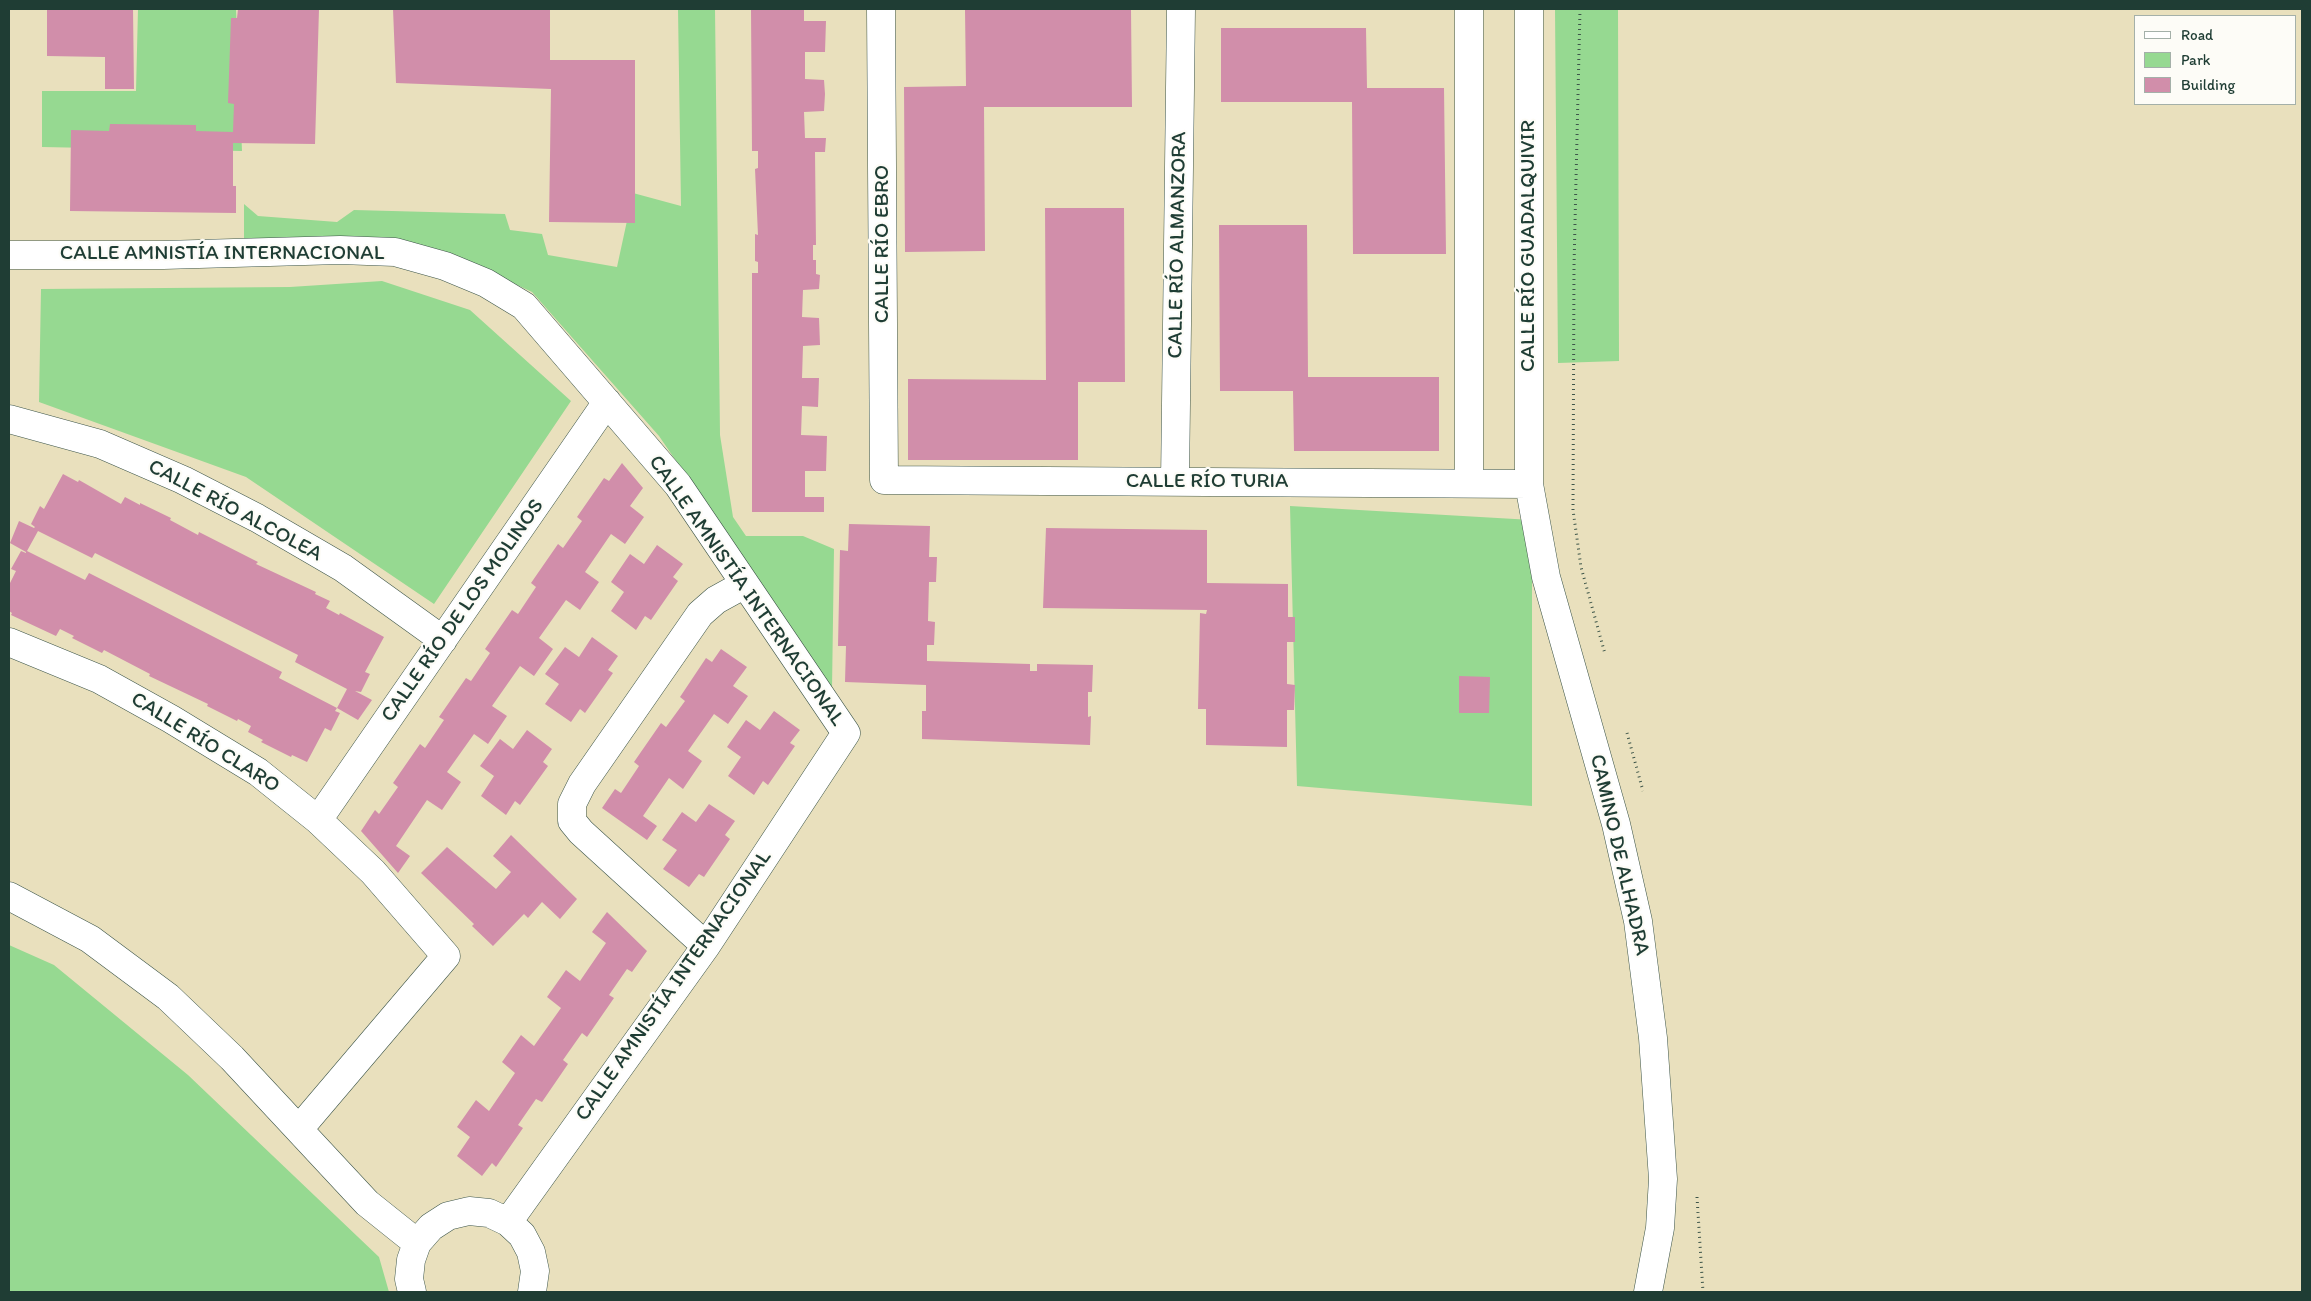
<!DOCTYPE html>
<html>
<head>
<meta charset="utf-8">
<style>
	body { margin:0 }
	#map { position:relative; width:2311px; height:1301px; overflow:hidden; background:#e9e0bd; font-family:Itim,sans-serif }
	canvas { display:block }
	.frame { position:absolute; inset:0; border:10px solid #1f3d34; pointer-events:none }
	.legend { position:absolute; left:2134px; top:15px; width:162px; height:90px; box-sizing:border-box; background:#fdfcf7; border:1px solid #a4b0a9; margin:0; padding:6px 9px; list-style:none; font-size:15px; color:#1f3d34 }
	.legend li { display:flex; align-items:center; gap:10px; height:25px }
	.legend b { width:25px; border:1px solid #a4b0a9 }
</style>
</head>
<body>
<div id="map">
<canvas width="2311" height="1301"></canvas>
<div class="frame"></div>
<ul class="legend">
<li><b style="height:6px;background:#fff"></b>Road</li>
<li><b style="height:14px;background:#96d991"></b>Park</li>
<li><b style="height:14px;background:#d18eaa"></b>Building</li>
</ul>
</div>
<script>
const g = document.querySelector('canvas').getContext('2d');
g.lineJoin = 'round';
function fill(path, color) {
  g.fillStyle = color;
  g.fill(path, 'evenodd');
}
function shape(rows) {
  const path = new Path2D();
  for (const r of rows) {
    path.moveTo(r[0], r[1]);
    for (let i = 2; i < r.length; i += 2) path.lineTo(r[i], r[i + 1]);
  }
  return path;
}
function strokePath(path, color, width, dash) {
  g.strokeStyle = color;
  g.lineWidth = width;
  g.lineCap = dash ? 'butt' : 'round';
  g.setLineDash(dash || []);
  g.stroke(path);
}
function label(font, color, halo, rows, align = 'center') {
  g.font = font + ' Itim,sans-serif';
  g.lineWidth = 4.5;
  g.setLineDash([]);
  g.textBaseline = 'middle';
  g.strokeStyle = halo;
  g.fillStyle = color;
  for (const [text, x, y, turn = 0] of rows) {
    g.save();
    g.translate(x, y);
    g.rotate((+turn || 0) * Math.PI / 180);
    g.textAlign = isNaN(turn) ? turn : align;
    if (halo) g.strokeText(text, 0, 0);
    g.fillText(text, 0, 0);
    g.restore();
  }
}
fill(shape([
	[138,9,236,9,242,151,42,147,42,91,136,91],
	[678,9,715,9,720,435,733,517,746,536,803,536,834,549,832,689,659,436,532,292,442,250,244,240,244,204,258,216,337,222,354,210,505,214,510,230,542,234,548,255,617,267,633,193,681,206],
	[1555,9,1618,9,1619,361,1558,363],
	[382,281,470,310,571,401,434,604,246,477,39,402,41,289,290,287],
	[1290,506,1532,520,1532,806,1297,786],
	[9,945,54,965,188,1075,379,1257,389,1292,9,1292]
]), '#96d991');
fill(shape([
	[47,9,133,9,134,89,105,89,105,57,47,56],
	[238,9,319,9,315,144,233,143,233,186,236,186,236,213,70,211,71,130,109,131,110,124,196,125,196,131,233,132,234,104,228,103,231,18,237,18],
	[393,9,550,9,550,60,635,60,635,223,549,222,551,89,396,83],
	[751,9,804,9,804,21,826,21,825,52,805,52,805,79,824,80,825,94,824,111,804,112,805,138,826,138,825,152,815,152,816,245,813,245,813,260,816,260,816,274,820,275,819,289,803,290,802,317,819,318,820,345,803,346,802,378,819,378,818,407,802,406,801,435,827,436,826,471,805,471,805,497,824,497,824,512,752,512,752,273,758,273,758,262,755,261,755,234,758,235,755,169,758,168,758,151,752,151],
	[965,10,1131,10,1132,107,984,107,985,251,905,252,904,87,966,86],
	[1221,28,1366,28,1367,88,1444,88,1446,254,1353,254,1352,102,1221,102],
	[1045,208,1124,208,1125,382,1078,382,1078,460,908,460,908,379,1046,380],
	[1219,225,1307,225,1308,377,1439,377,1439,451,1294,451,1293,391,1220,391],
	[622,463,643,488,630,506,644,517,625,544,611,534,585,572,599,582,580,610,566,600,539,638,553,649,534,676,520,666,492,706,507,716,488,744,474,734,447,772,461,782,442,810,427,800,396,846,410,856,398,873,361,831,375,810,379,814,398,787,393,783,420,744,425,748,444,720,439,717,466,678,471,681,490,653,485,649,512,610,518,614,536,587,531,583,558,544,563,548,582,521,577,517,604,478,609,481],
	[63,474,78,482,79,480,121,504,125,497,140,505,140,503,171,518,170,520,198,535,199,532,258,562,256,564,316,592,315,594,330,601,326,608,339,615,340,613,384,637,365,672,370,674,361,692,355,691,372,700,358,720,337,708,335,711,340,713,331,731,325,728,307,762,292,755,291,757,261,742,263,740,248,732,251,726,238,719,237,721,207,706,208,704,149,676,150,674,104,650,102,653,72,638,74,636,60,629,56,636,11,615,12,613,9,611,9,585,16,571,11,569,21,551,26,553,26,552,10,543,19,521,34,528,35,527,31,524,40,506,44,509],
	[38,531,92,558,95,553,298,655,295,662,347,689,337,708,279,678,282,672,148,603,89,573,85,580,27,551],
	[849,524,930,526,929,557,937,557,936,582,929,582,928,621,935,622,934,645,927,645,927,661,1030,664,1030,671,1037,671,1037,664,1093,665,1092,692,1088,692,1088,717,1091,716,1090,745,922,739,922,711,926,711,926,685,845,682,846,646,838,646,840,550,848,551],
	[1046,528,1207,530,1207,583,1288,584,1288,617,1295,617,1295,642,1287,642,1287,684,1295,685,1294,710,1287,710,1287,747,1206,745,1206,709,1198,709,1200,613,1206,614,1207,610,1043,608],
	[657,545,683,564,673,577,678,581,651,620,645,616,636,630,611,611,624,592,611,582,630,554,644,564],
	[592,637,618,656,608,670,613,673,585,713,580,709,571,722,545,704,559,684,545,674,565,647,579,657],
	[721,649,747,667,733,686,748,696,728,724,714,714,688,751,702,761,683,789,669,778,643,816,657,826,647,840,602,808,615,789,621,793,639,766,634,762,661,723,666,727,685,701,680,697,706,658,712,662],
	[1459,676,1490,677,1489,713,1459,713],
	[774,711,800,730,790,743,795,746,768,785,763,781,754,795,728,776,741,757,727,747,746,720,760,730],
	[527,730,552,749,543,762,548,766,520,805,515,801,506,815,481,796,494,776,480,766,500,739,513,749],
	[709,804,735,821,725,835,730,839,704,877,699,874,689,887,663,869,677,850,662,840,682,812,696,822],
	[511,835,577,899,560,919,542,902,528,918,524,914,493,946,472,926,474,924,421,873,447,847,496,889,511,872,493,856],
	[607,912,647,951,632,972,627,969,609,995,614,998,587,1037,582,1033,563,1060,568,1064,542,1102,536,1099,518,1125,523,1128,496,1167,492,1163,482,1176,457,1156,470,1137,457,1127,476,1100,489,1111,515,1073,502,1062,521,1035,534,1046,561,1008,547,997,566,970,580,981,606,943,592,932]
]), '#d18eaa');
const minor = shape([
	[881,9,884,480,1529,484],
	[1469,9,1469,483],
	[1529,9,1529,484,1546,577,1616,824,1638,921,1653,1038,1663,1179,1660,1228,1648,1292],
	[9,255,163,255,340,250,395,252,445,266,486,283,524,306,678,485,846,733,706,946,508,1222],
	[9,419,100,444,183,480,257,518,343,568,443,640],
	[1175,482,1181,9],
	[9,642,99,679,171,719,258,772,318,820,373,872,446,956,299,1129],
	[318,820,607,402],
	[9,896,90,939,168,997,232,1058,367,1203,417,1243],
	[706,946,581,832,572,821,572,804,582,784,700,614,716,600,745,584],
	[412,1292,409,1279,411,1260,417,1243,431,1227,448,1216,469,1211,489,1213,508,1222,522,1235,531,1252,535,1271,532,1292]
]);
strokePath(minor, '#3d5549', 29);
strokePath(shape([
	[1580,9,1574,266,1573,510,1581,567,1605,654],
	[1627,733,1643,791],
	[1697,1197,1703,1292]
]), '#3d5549', 3, [1, 4]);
strokePath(minor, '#fff', 28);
label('21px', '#1f3d34', '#fdfcf7', [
	["CALLE RÍO EBRO",883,244,-90],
	["CALLE RÍO ALMANZORA",1178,245,-89],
	["CALLE RÍO GUADALQUIVIR",1529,246,-90],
	["CALLE AMNISTÍA INTERNACIONAL",222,254],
	["CALLE RÍO TURIA",1207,482],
	["CALLE RÍO ALCOLEA",235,511,28],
	["CALLE AMNISTÍA INTERNACIONAL",746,591,55],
	["CALLE RÍO DE LOS MOLINOS",463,611,-55],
	["CALLE RÍO CLARO",205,743,32],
	["CAMINO DE ALHADRA",1619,855,77],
	["CALLE AMNISTÍA INTERNACIONAL",674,986,-55]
]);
</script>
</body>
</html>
